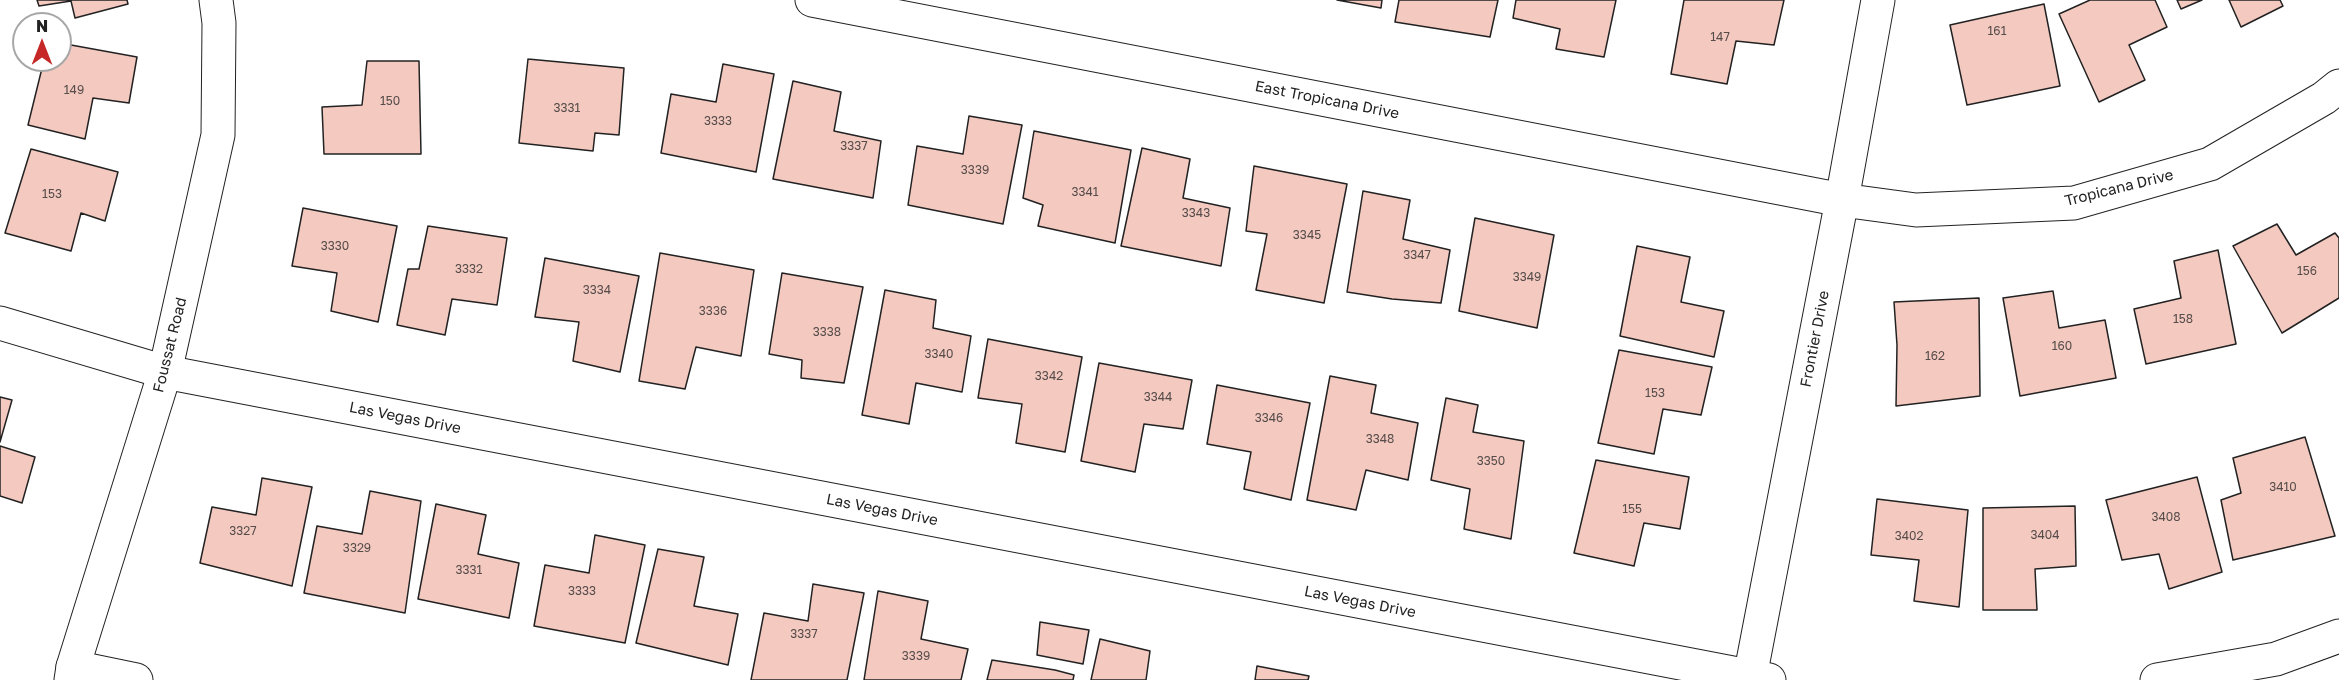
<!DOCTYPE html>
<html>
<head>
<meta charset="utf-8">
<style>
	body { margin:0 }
	#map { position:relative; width:2339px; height:680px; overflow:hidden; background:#fff; font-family:"Golos Text",sans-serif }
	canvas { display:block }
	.north { position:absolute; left:12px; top:12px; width:60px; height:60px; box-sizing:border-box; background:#fff; border:2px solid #a7a7a7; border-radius:50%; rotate:0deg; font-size:16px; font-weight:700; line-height:24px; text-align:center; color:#222 }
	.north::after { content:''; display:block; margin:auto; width:21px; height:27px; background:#c62828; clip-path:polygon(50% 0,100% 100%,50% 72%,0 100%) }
</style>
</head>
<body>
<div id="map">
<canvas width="2339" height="680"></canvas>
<div class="north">N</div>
</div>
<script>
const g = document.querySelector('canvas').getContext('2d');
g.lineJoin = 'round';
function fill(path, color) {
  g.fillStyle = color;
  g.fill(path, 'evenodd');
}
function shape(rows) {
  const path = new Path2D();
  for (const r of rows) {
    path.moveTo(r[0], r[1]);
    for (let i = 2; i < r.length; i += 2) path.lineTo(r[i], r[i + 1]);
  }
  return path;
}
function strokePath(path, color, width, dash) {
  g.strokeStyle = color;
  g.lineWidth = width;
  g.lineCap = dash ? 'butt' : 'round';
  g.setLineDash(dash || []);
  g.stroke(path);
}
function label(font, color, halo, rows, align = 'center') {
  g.font = font + ' "Golos Text",sans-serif';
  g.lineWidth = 4.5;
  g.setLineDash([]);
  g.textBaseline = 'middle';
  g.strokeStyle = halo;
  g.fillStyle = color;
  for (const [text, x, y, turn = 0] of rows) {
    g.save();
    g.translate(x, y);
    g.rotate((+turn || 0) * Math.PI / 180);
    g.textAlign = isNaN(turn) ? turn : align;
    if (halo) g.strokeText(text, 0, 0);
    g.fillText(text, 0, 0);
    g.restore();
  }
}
const building = shape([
	[37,0,127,0,128,4,75,18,71,1,39,6,37,0],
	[1337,0,1382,0,1381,8,1337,0],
	[1399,0,1498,0,1490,37,1395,22,1399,0],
	[1516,0,1616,0,1604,57,1556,49,1560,29,1513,18,1516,0],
	[1684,0,1784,0,1774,45,1736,41,1727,84,1671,74,1684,0],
	[2090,0,2155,0,2167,27,2129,45,2145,80,2099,102,2059,14,2090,0],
	[2177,0,2202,0,2181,9,2177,0],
	[2229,0,2280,0,2283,6,2241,27,2229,0],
	[2044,4,2060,86,1967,105,1950,25,2044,4],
	[60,43,137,57,129,103,93,98,85,139,28,125,44,60,60,60,60,43],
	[528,59,624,68,619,135,595,133,593,151,519,143,528,59],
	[367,61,419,61,421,154,324,154,322,107,362,105,367,61],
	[723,64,774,74,756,172,661,153,671,94,716,102,723,64],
	[793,81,841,92,834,131,881,141,873,198,773,179,793,81],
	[969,116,1022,125,1003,224,908,205,917,146,963,154,969,116],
	[1034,131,1131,150,1115,243,1038,226,1043,205,1023,198,1034,131],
	[1142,148,1190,159,1183,198,1230,208,1221,266,1121,246,1142,148],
	[31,149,118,172,105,221,81,213,71,251,5,233,31,149],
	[1254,166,1347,184,1324,303,1256,290,1267,234,1246,231,1254,166],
	[1363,191,1410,200,1403,239,1450,250,1441,303,1392,299,1347,292,1363,191],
	[303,208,397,226,378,322,331,311,337,273,292,266,303,208],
	[1475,218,1554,235,1537,328,1459,311,1475,218],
	[2277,224,2296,255,2335,233,2339,238,2339,298,2282,333,2233,246,2277,224],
	[428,226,507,238,497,305,452,299,445,335,397,325,408,269,419,269,428,226],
	[1637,246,1690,257,1681,302,1724,311,1714,357,1620,336,1637,246],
	[2218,250,2236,344,2146,364,2134,309,2181,298,2174,261,2218,250],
	[660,253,754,270,741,356,696,347,685,389,639,381,660,253],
	[545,258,639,276,620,372,573,361,579,322,535,317,545,258],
	[782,273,863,287,844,383,801,378,802,360,769,354,782,273],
	[885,290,936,300,933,328,971,336,962,392,916,383,909,424,862,415,885,290],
	[2053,291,2059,328,2105,320,2116,378,2020,396,2003,298,2053,291],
	[1979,298,1980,396,1896,406,1897,345,1894,302,1979,298],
	[988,339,1082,357,1065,452,1016,443,1022,404,978,398,988,339],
	[1619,350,1712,367,1701,415,1663,409,1654,454,1598,443,1619,350],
	[1099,363,1192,380,1183,429,1144,424,1135,472,1081,461,1099,363],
	[1330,376,1376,385,1371,413,1418,423,1408,480,1366,470,1356,510,1307,500,1330,376],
	[1217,385,1310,403,1291,500,1244,489,1251,452,1207,444,1217,385],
	[0,397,12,400,0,442,0,397],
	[1446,398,1478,405,1473,432,1524,441,1511,539,1464,529,1470,489,1431,480,1446,398],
	[2305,437,2335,536,2233,560,2221,500,2241,493,2233,458,2305,437],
	[0,446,35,457,22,503,0,496,0,446],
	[1596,460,1689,477,1680,529,1644,523,1634,566,1574,553,1596,460],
	[2197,477,2222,572,2169,589,2159,554,2122,560,2106,500,2197,477],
	[262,478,312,487,292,586,200,563,212,507,256,515,262,478],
	[370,491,421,501,405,613,304,593,317,526,362,534,370,491],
	[1877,499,1968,510,1959,607,1914,601,1919,560,1871,555,1877,499],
	[436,504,486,515,478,554,519,563,509,618,418,599,436,504],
	[2075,506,2076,566,2035,569,2037,610,1983,610,1983,508,2075,506],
	[595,535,645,545,625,643,534,626,545,565,589,573,595,535],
	[658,549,704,557,694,606,738,614,728,665,636,643,658,549],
	[813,584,864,593,847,680,751,680,764,613,808,621,813,584],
	[878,591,928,601,921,639,968,649,961,680,864,680,878,591],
	[1040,622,1089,630,1083,664,1037,655,1040,622],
	[1100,639,1150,651,1146,680,1091,680,1100,639],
	[992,660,1055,670,1074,675,1073,680,987,680,992,660],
	[1257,666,1309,676,1308,680,1255,680,1257,666]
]);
fill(building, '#f3c9c0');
strokePath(building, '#222', 1.5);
const minor = shape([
	[812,0,1842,200,1916,210,2074,203,2210,164,2324,98,2339,86],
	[0,323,165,372,1769,680],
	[73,667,136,680],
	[1750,677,1842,200,1878,0],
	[2157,680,2276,659,2339,636]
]);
const secondary = shape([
	[71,680,73,667,165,372,218,135,219,23,216,0]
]);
strokePath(minor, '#222', 35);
strokePath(secondary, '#222', 35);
strokePath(minor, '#fff', 33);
strokePath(secondary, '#fff', 33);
label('12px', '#564c4a', null, [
	["161",1997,31],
	["147",1720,37],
	["149",74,90],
	["150",390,101],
	["3331",567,108],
	["3333",718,121],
	["3337",854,146],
	["3339",975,170],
	["3341",1085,192],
	["153",52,194],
	["3343",1196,213],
	["3345",1307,235],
	["3330",335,246],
	["3347",1417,255],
	["3332",469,269],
	["156",2307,271],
	["3349",1527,277],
	["3334",597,290],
	["3336",713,311],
	["158",2183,319],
	["3338",827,332],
	["160",2062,346],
	["3340",939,354],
	["162",1935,356],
	["3342",1049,376],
	["153",1655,393],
	["3344",1158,397],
	["3346",1269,418],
	["3348",1380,439],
	["3350",1491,461],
	["3410",2283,487],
	["155",1632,509],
	["3408",2166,517],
	["3327",243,531],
	["3404",2045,535],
	["3402",1909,536],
	["3329",357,548],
	["3331",469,570],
	["3333",582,591],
	["3337",804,634],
	["3339",916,656]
]);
label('15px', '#222', '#fff', [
	["East Tropicana Drive",1327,100,11],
	["Tropicana Drive",2119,188,-14],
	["Frontier Drive",1815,339,-79],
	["Foussat Road",170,345,-76],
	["Las Vegas Drive",405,418,11],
	["Las Vegas Drive",882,510,11],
	["Las Vegas Drive",1360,602,11]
]);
</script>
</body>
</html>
